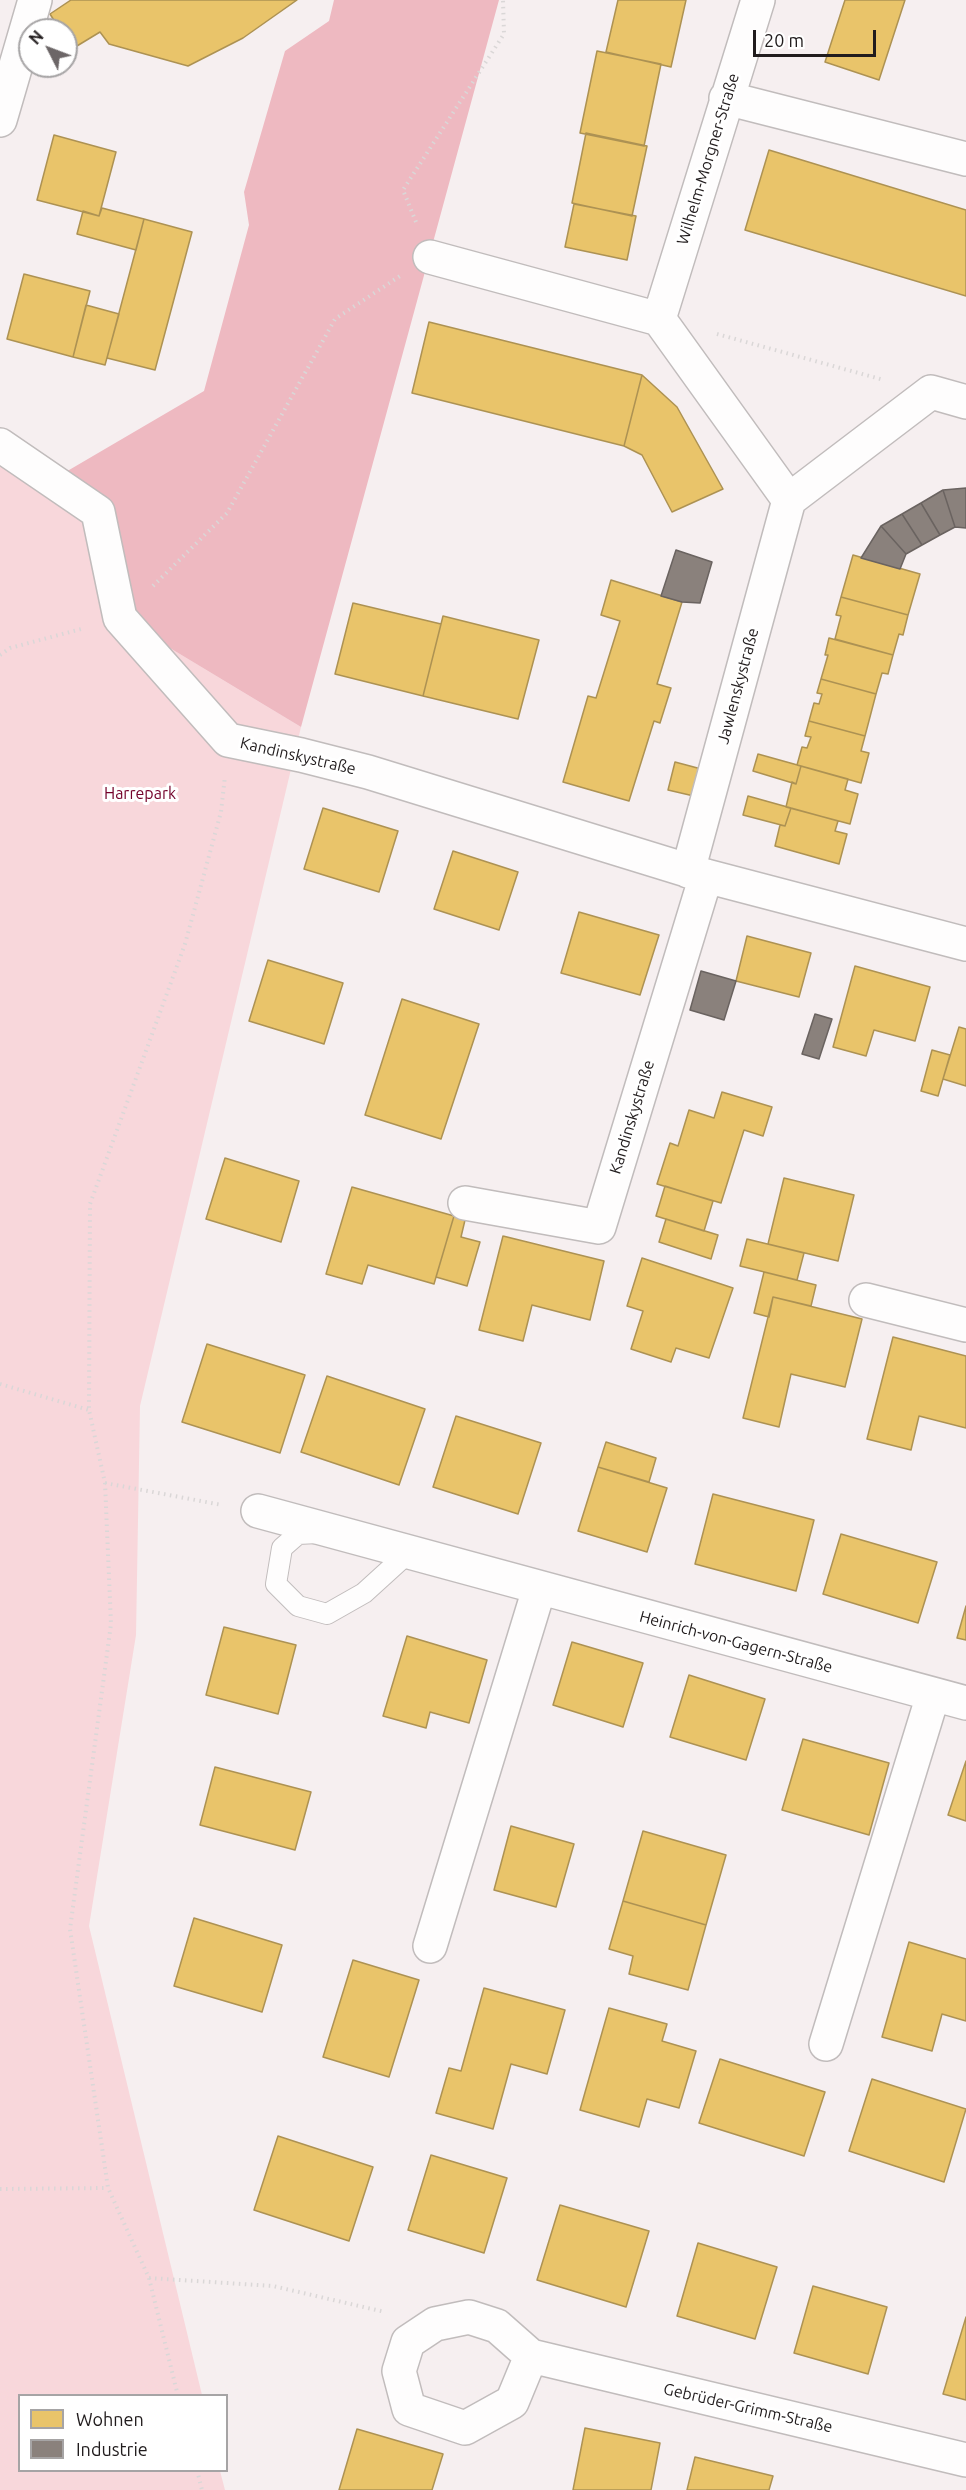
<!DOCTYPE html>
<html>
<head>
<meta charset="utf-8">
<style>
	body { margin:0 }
	#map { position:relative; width:966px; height:2490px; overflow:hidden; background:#f6eff0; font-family:Ubuntu,sans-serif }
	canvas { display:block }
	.legend { position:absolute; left:18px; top:2394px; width:210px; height:78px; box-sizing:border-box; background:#fff; border:2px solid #a6a4a5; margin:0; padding:8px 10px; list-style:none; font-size:18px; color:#211c1d }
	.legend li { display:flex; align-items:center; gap:12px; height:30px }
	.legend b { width:30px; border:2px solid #a6a4a5 }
	.north { position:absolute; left:18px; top:18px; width:60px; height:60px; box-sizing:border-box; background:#fff; border:2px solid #a6a4a5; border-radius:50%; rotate:312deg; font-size:16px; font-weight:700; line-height:24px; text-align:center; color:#211c1d }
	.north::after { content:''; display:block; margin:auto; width:21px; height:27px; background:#6c6667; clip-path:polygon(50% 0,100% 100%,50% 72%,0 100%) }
	.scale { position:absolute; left:753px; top:30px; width:123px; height:27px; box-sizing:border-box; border:3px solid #211c1d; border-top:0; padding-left:8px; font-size:18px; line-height:21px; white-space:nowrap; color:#211c1d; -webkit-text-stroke:4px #fff; paint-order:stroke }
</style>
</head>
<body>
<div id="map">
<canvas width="966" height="2490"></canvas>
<ul class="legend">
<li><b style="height:16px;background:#e9c46a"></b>Wohnen</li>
<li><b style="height:16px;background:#8a817c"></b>Industrie</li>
</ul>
<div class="north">N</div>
<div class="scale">20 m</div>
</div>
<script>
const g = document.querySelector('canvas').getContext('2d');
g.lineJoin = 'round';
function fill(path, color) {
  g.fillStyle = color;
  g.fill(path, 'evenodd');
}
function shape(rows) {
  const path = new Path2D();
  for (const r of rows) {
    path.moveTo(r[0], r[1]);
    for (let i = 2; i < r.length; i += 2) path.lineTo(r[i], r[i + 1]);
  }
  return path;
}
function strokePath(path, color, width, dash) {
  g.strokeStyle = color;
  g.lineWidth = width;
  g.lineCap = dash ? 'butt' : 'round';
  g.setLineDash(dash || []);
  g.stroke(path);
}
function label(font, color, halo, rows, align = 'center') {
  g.font = font + ' Ubuntu,sans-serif';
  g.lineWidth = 6;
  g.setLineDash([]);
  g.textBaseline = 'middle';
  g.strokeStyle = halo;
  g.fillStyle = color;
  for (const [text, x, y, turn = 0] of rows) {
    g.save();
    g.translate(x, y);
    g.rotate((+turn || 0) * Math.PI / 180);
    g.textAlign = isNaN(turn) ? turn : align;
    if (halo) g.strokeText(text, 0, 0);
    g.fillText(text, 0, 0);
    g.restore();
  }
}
fill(shape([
	[0,445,98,512,120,618,301,727,140,1406,136,1635,89,1926,202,2395,20,2396,20,2470,220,2471,225,2490,0,2490]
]), '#f8d7db');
fill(shape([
	[334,0,499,0,301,727,120,618,98,512,52,480,204,391,249,225,244,192,285,51,329,21]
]), '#eeb9c1');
const homes = shape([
	[71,0,297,0,243,38,188,66,109,44,100,32,72,49,66,39,66,30,60,30,50,14,71,0],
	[618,0,686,0,671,67,606,52,618,0],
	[845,0,905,0,879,80,825,62,845,0],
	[597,51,661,64,644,146,580,133,597,51],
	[586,133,647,146,632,216,572,203,586,133],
	[54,135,116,152,99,216,37,200,54,135],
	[769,150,966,210,966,296,745,230,769,150],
	[574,204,636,216,627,260,565,247,574,204],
	[102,208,144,219,136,250,77,234,83,211,99,216,102,208],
	[144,219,192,232,155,370,107,358,144,219],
	[24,274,90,291,73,357,7,339,24,274],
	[86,305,119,314,105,365,73,357,86,305],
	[429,322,642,375,624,446,412,393,429,322],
	[642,375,677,407,723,489,672,512,642,455,624,446,642,375],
	[853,555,920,574,908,615,841,597,853,555],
	[611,580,682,602,657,684,671,688,660,723,654,721,629,801,563,782,588,696,596,698,620,621,601,615,611,580],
	[841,597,908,615,903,635,899,634,893,655,835,639,841,616,836,615,841,597],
	[353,603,441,624,423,696,335,674,353,603],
	[443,616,539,640,518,719,423,696,443,616],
	[829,638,893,655,888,674,882,673,876,694,821,679,828,655,825,655,829,638],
	[821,679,876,694,865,736,809,721,814,703,819,704,822,694,817,693,821,679],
	[809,721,865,736,861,751,869,753,861,783,797,765,802,747,807,748,811,737,805,736,809,721],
	[758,754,801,766,796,784,753,771,758,754],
	[675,762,705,770,698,797,668,790,675,762],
	[801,766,848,779,845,790,858,794,850,824,786,807,792,782,796,784,801,766],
	[748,796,791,808,785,826,743,815,748,796],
	[323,808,398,831,379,892,304,869,323,808],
	[791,808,838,821,835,831,847,834,839,864,775,846,780,825,785,826,791,808],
	[453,851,518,872,499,930,434,909,453,851],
	[579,912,659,935,640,995,561,973,579,912],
	[747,936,811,953,799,997,736,981,747,936],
	[268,960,343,983,324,1044,249,1021,268,960],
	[855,966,930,987,915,1041,874,1030,866,1056,833,1047,855,966],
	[402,999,479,1024,441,1139,365,1115,402,999],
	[959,1027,966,1029,966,1086,943,1079,959,1027],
	[932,1050,950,1055,938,1096,921,1091,932,1050],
	[722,1092,772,1107,763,1136,744,1130,721,1203,657,1184,670,1143,678,1146,689,1110,714,1118,722,1092],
	[225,1158,299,1181,281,1242,206,1219,225,1158],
	[784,1178,854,1195,838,1261,768,1244,784,1178],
	[665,1186,713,1201,704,1231,656,1216,665,1186],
	[352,1187,454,1216,434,1284,368,1265,362,1284,326,1274,352,1187],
	[454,1216,465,1220,461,1237,480,1242,467,1286,436,1277,454,1216],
	[666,1219,718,1235,711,1259,659,1242,666,1219],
	[503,1236,604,1261,590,1320,532,1305,523,1341,479,1330,503,1236],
	[747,1239,804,1253,797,1280,740,1266,747,1239],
	[642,1258,733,1288,709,1358,676,1348,671,1362,631,1349,643,1311,627,1306,642,1258],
	[764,1272,816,1285,811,1306,773,1297,769,1317,754,1313,764,1272],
	[773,1297,862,1319,845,1387,791,1374,779,1427,743,1418,773,1297],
	[893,1337,966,1356,966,1428,919,1416,911,1450,867,1439,893,1337],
	[207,1344,305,1375,280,1453,182,1422,207,1344],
	[327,1376,425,1409,399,1485,301,1452,327,1376],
	[456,1416,541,1443,518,1514,433,1487,456,1416],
	[606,1442,656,1458,649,1482,598,1467,606,1442],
	[598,1467,667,1488,647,1552,578,1531,598,1467],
	[713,1494,814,1520,796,1591,695,1564,713,1494],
	[841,1534,937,1562,918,1623,823,1594,841,1534],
	[966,1606,966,1640,957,1638,966,1606],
	[224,1627,296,1645,278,1714,206,1695,224,1627],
	[407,1636,487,1660,469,1723,430,1712,426,1728,383,1716,407,1636],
	[572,1642,643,1663,623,1727,553,1705,572,1642],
	[689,1675,765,1699,746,1760,670,1737,689,1675],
	[803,1739,889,1763,869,1835,782,1810,803,1739],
	[966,1761,966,1821,948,1815,966,1761],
	[215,1767,311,1792,295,1850,200,1825,215,1767],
	[511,1826,574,1844,556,1907,494,1890,511,1826],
	[643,1831,726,1855,706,1925,623,1901,643,1831],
	[623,1901,706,1925,688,1990,629,1974,633,1956,609,1949,623,1901],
	[194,1918,282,1945,262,2012,174,1986,194,1918],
	[909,1942,966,1959,966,2021,942,2014,932,2051,882,2037,909,1942],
	[353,1960,419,1980,389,2077,323,2057,353,1960],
	[484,1988,565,2010,547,2074,511,2064,493,2129,436,2113,449,2068,461,2071,484,1988],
	[609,2008,667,2024,662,2041,696,2051,679,2108,647,2099,639,2127,580,2110,609,2008],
	[720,2059,825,2092,804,2156,699,2123,720,2059],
	[872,2079,966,2109,944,2182,849,2151,872,2079],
	[278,2136,373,2167,349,2241,254,2210,278,2136],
	[431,2155,507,2178,484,2253,408,2230,431,2155],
	[560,2205,649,2231,626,2307,537,2280,560,2205],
	[698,2243,777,2267,755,2339,677,2316,698,2243],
	[813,2286,887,2307,868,2374,794,2353,813,2286],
	[966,2317,966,2400,943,2394,966,2317],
	[585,2428,660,2443,651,2490,573,2490,585,2428],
	[357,2429,443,2454,432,2490,339,2490,357,2429],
	[695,2457,773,2476,769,2490,687,2490,695,2457]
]);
fill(homes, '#e9c46a');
strokePath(homes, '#ad9253', 1.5);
const industry = shape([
	[966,488,966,528,955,527,943,490,966,488],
	[943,490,955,527,940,535,921,503,943,490],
	[921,503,940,535,922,545,902,514,921,503],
	[902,514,922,545,906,554,881,526,902,514],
	[881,526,906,554,900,569,861,558,881,526],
	[676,550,712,562,700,603,682,602,661,596,676,550],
	[701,971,736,981,724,1020,690,1010,701,971],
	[815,1014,832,1019,819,1059,802,1054,815,1014]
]);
fill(industry, '#8a817c');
strokePath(industry, '#6a6360', 1.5);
const lane = shape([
	[318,1533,298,1534,282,1548,276,1584,298,1606,327,1614,364,1593,408,1553]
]);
const street = shape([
	[758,0,659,319,789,500],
	[726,98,966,159],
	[0,120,35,0],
	[430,257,659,319],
	[0,445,98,512,120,618,228,740,301,755,368,772,706,876,966,944],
	[789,500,931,392,966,402],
	[688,871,789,500],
	[465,1203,599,1227,706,876],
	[866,1300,966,1325],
	[258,1511,966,1703],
	[430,1946,539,1589],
	[826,2044,933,1695],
	[531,2356,512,2402,465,2428,409,2409,399,2371,408,2342,435,2324,469,2317,497,2326,531,2356,966,2460]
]);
strokePath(lane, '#c1bcbc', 22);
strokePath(street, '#c1bcbc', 36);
strokePath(shape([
	[416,222,403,190,504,34,503,0],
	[717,334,884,380],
	[153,586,227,513,335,319,400,276],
	[0,655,10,648,85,628],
	[0,1384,89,1410],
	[105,1483,222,1505],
	[0,2189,107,2188],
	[149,2278,273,2286,385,2312],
	[178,2396,149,2278,108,2188,70,1929,111,1624,105,1483,89,1410,90,1204,185,944,221,812,225,776],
	[197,2470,202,2490]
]), '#dad7d7', 4, [1.5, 4.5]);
strokePath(lane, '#fefdfd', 20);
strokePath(street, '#fefdfd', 33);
label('16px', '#211c1d', '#fff', [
	["Wilhelm-Morgner-Straße",708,159,-73],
	["Jawlenskystraße",738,686,-75],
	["Kandinskystraße",298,756,13],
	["Kandinskystraße",632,1117,-73],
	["Heinrich-von-Gagern-Straße",736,1642,15],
	["Gebrüder-Grimm-Straße",748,2408,13]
]);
label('16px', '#730029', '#fff', [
	["Harrepark",140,794]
]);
</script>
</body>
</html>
